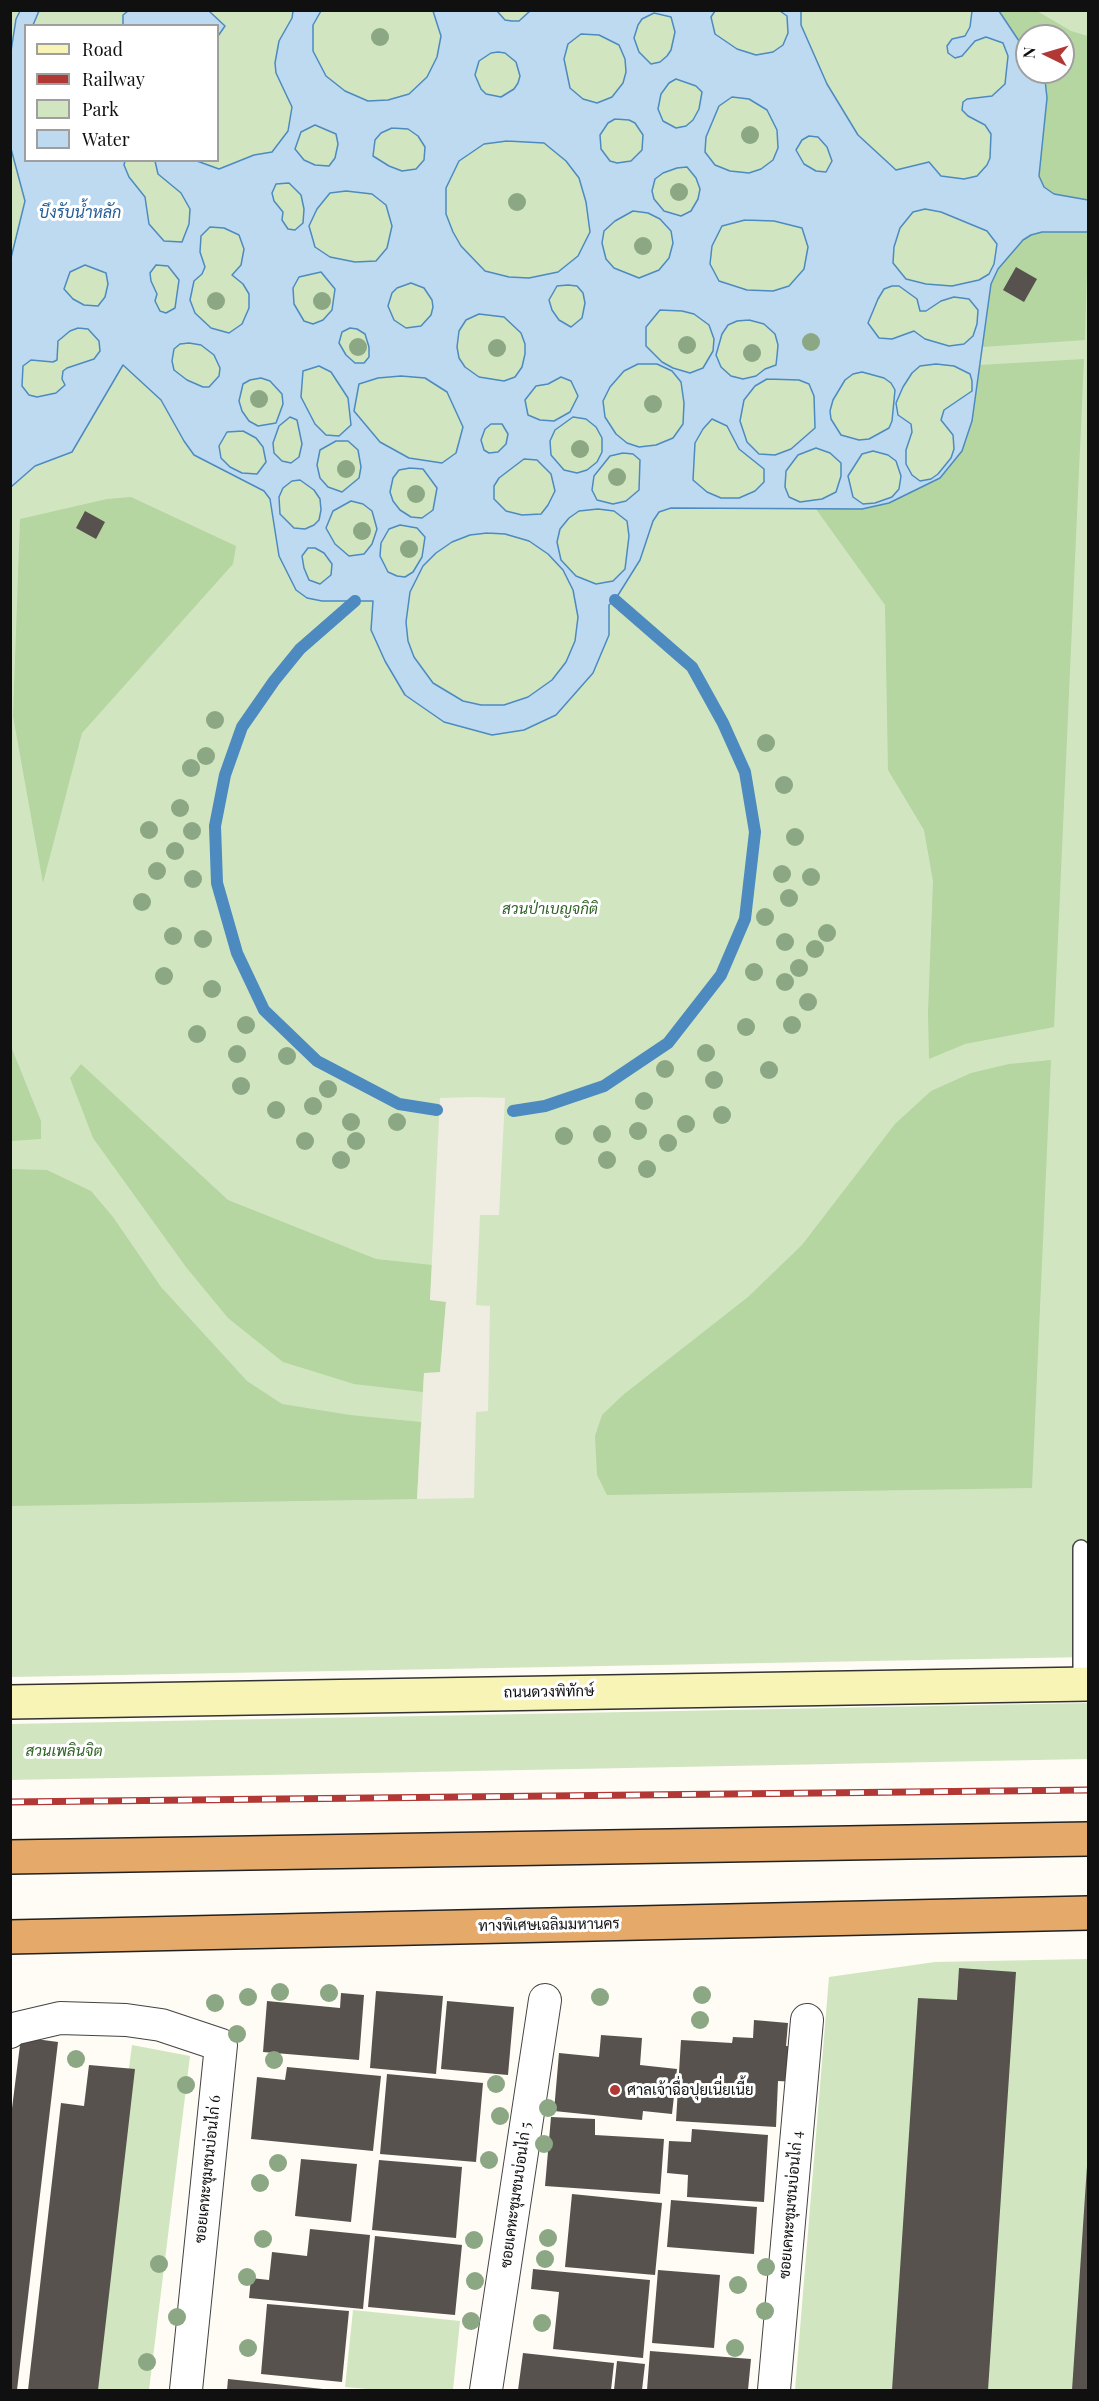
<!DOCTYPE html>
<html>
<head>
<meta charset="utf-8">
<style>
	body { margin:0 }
	#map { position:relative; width:1099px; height:2401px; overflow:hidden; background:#fefcf4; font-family:"Playfair Display",serif }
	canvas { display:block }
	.frame { position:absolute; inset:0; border:12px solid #101010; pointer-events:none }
	.legend { position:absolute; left:24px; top:24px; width:195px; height:138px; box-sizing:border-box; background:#fff; border:2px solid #9f9f9f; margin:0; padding:8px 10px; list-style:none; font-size:18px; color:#101010 }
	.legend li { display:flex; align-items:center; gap:12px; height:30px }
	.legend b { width:30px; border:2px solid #9f9f9f }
	.north { position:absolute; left:1015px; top:24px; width:60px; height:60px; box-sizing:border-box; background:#fff; border:2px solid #9f9f9f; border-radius:50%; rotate:275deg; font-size:16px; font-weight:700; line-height:24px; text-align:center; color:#101010 }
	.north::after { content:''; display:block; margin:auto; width:21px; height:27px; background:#b23836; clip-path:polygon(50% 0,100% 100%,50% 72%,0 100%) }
</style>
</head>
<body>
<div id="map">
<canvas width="1099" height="2401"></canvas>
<div class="frame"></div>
<ul class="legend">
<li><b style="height:8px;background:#f7f4b6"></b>Road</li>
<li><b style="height:8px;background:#b23836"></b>Railway</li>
<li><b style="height:16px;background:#d1e6c0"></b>Park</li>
<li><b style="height:16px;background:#bddaf0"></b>Water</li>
</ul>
<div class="north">N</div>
</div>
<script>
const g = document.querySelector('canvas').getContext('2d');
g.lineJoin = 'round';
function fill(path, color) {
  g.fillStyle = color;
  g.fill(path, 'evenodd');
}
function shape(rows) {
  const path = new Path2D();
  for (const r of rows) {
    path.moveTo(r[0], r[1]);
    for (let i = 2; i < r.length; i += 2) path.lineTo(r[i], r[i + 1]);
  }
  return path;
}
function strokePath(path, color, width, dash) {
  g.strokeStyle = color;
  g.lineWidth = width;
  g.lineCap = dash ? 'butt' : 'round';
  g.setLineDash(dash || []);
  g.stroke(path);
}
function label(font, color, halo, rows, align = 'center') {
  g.font = font + ' "Playfair Display",Sarabun,serif';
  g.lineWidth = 6;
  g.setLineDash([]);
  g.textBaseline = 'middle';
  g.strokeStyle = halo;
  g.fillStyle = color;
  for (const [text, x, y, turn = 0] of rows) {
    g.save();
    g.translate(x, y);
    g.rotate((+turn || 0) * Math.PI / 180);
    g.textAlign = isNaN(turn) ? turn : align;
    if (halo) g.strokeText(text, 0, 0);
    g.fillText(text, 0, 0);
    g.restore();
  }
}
fill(shape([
	[10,11,1088,11,1088,1657,11,1677],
	[26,26,218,26,218,160,26,160],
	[1027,36,1063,36,1063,72,1027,72],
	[1088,1703,1088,1759,11,1780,11,1724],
	[1088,1959,1088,2390,795,2390,829,1977,935,1962],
	[132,2045,190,2056,149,2390,87,2390],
	[353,2310,460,2321,453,2390,379,2390,345,2387]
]), '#d1e6c0');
fill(shape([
	[999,11,1037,11,1071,31,1088,36,1088,200,1054,194,1044,187,1039,176,1047,98,1045,80,1039,72,1063,72,1063,36,1027,36,1027,53],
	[1042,232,1088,232,1085,340,982,347,991,284,998,269,1023,240,1031,235],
	[1084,359,1054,1027,965,1044,929,1059,928,1012,933,881,924,830,888,770,885,605,816,509,862,509,889,503,940,478,972,421,980,365],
	[131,497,236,546,233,564,82,733,43,883,13,716,20,519,107,499],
	[10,1044,41,1121,41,1139,11,1141],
	[1051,1060,1032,1488,607,1495,597,1475,595,1436,602,1415,623,1395,748,1297,802,1245,895,1124,931,1091,971,1073,1009,1064],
	[81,1064,228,1200,376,1259,432,1265,430,1300,446,1301,440,1373,424,1373,423,1392,354,1384,283,1362,228,1318,186,1267,93,1138,70,1078],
	[11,1169,47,1170,91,1191,113,1217,161,1287,247,1381,282,1404,350,1415,421,1422,417,1499,11,1506]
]), '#b5d5a1');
fill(shape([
	[474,1097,505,1098,499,1215,480,1215,476,1305,490,1306,488,1411,476,1412,474,1498,417,1499,424,1373,440,1372,446,1302,430,1300,440,1098]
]), '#efece2');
const water = shape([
	[209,11,225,26,218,36,218,26,123,25,123,15,128,11,209,11],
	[293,11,321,11,313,25,313,51,326,76,345,91,368,101,388,100,409,94,427,77,437,57,441,36,433,11,497,11,505,20,512,21,519,21,530,11,715,11,711,17,715,34,737,49,756,55,773,52,783,45,788,33,787,16,780,11,801,11,801,25,827,84,858,135,896,170,929,162,941,176,964,179,977,176,987,165,990,158,991,134,985,125,968,116,962,110,963,102,967,99,992,96,1005,84,1008,56,1003,43,986,37,975,41,962,56,955,58,948,53,947,46,952,39,965,36,970,27,972,11,999,11,1027,53,1027,72,1039,72,1045,80,1047,98,1039,176,1044,187,1054,194,1088,200,1088,232,1042,232,1031,235,1023,240,998,269,991,284,972,421,962,451,940,478,889,503,862,509,671,508,659,512,653,521,640,560,615,600,609,605,609,635,593,673,556,715,524,730,492,735,444,722,405,695,385,661,371,630,373,601,322,601,307,598,296,590,279,556,270,499,264,491,194,455,184,441,161,400,123,365,72,452,35,466,11,487,10,262,25,201,10,145,11,51,16,19,20,11,39,11,33,25,26,26,26,160,125,161,124,165,129,177,145,197,149,224,164,241,182,242,189,224,190,209,181,193,158,174,155,161,197,161,219,169,254,155,272,152,288,131,292,107,276,73,275,63,279,41,292,18,293,11],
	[654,13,671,17,675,32,671,50,667,56,660,62,651,64,639,52,634,38,638,25,642,19,654,13],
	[581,34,599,35,619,45,625,59,626,72,623,83,612,97,597,103,583,99,570,88,564,59,568,44,581,34],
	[498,52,505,53,516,62,520,76,518,83,514,89,501,97,486,94,481,89,475,75,479,61,491,53,498,52],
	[676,79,696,86,702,92,699,109,693,120,686,126,676,128,663,121,658,109,661,94,669,83,676,79],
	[732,97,749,99,767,110,777,130,778,148,773,160,761,169,749,173,730,171,715,165,705,152,706,137,719,106,732,97],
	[615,119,629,120,635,123,643,135,642,150,631,161,617,163,610,161,601,149,600,135,608,123,615,119],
	[315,125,336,134,338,144,335,158,329,166,315,165,304,160,295,149,301,132,315,125],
	[392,128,408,129,418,136,425,147,424,160,416,169,402,171,389,166,373,156,375,140,381,133,392,128],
	[809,136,818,137,827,147,832,161,826,172,816,171,804,164,796,150,802,140,809,136],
	[507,141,544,143,566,161,579,178,586,202,590,232,578,256,558,272,529,278,509,277,485,271,461,246,453,232,446,214,446,188,459,161,484,144,507,141],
	[687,167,696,178,700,189,698,199,691,211,681,216,664,211,654,199,652,191,655,179,663,173,677,168,687,167],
	[289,183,301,195,304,209,303,223,295,230,288,229,282,220,283,212,274,201,272,193,276,184,289,183],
	[346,191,372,194,386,205,392,226,387,248,376,261,355,262,330,257,315,247,309,226,317,209,330,193,346,191],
	[925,209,941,212,987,231,997,244,994,264,989,274,979,280,952,286,926,284,906,279,893,263,894,247,900,228,913,212,925,209],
	[633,211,648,213,660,219,671,231,673,243,669,258,659,270,639,278,614,268,606,259,602,243,604,231,615,221,633,211],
	[745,220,774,221,802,228,808,247,804,269,789,286,773,291,747,290,719,281,710,264,712,246,722,226,745,220],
	[210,227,224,228,239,235,244,249,241,265,232,275,243,284,249,294,249,308,242,324,229,333,211,328,195,313,190,300,194,281,202,274,205,267,200,252,201,236,210,227],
	[85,265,106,273,108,284,105,297,98,306,84,305,73,299,64,289,70,272,85,265],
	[156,265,168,266,179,280,175,308,166,313,160,311,155,301,157,294,151,281,150,273,156,265],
	[321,272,335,289,332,310,323,320,313,324,304,321,294,304,293,288,299,277,321,272],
	[411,283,424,288,432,300,433,307,431,315,421,326,406,328,394,320,388,306,392,293,397,288,411,283],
	[568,285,577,286,583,293,585,303,582,318,571,327,559,320,552,310,549,300,557,286,568,285],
	[892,286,899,286,917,299,920,311,926,311,941,301,954,297,969,299,978,310,977,324,973,336,964,344,949,346,925,339,914,331,892,339,879,338,868,323,878,299,884,289,892,286],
	[660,310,682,311,694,314,709,325,714,339,713,351,703,368,690,373,673,368,662,362,646,346,646,327,660,310],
	[479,314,504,317,521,333,525,344,525,354,522,367,515,377,504,381,479,377,465,367,459,358,457,347,459,331,466,320,479,314],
	[749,320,764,324,775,334,778,345,777,356,776,365,765,369,756,376,743,379,731,376,721,367,716,355,722,334,728,325,737,321,749,320],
	[78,328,88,329,99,341,100,351,94,359,67,368,63,371,62,379,65,385,56,393,37,397,29,395,22,386,23,366,31,360,53,362,57,360,58,341,70,331,78,328],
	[350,328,357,329,365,334,369,347,369,357,364,363,355,363,346,355,339,343,342,332,350,328],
	[189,343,201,345,214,355,220,368,219,376,209,387,203,387,187,380,174,370,172,361,174,349,180,344,189,343],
	[638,364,657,364,672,371,681,382,684,403,683,424,673,438,656,445,639,447,627,443,616,434,605,417,603,401,610,387,624,371,638,364],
	[936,364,954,366,970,374,972,381,972,391,944,410,941,420,953,435,954,449,951,458,938,474,931,479,920,481,912,475,906,464,906,450,912,432,911,424,898,415,896,403,903,387,912,373,920,366,936,364],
	[319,366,331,372,348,398,351,425,339,436,326,435,315,424,301,397,303,371,319,366],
	[862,372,884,378,891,383,895,390,892,421,889,428,869,439,859,440,841,435,831,419,830,411,833,400,845,380,853,374,862,372],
	[401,376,425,378,447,392,463,427,456,453,442,463,409,458,380,442,354,411,359,384,378,378,401,376],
	[561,377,571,381,578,396,570,412,554,421,540,420,528,415,525,400,536,386,548,384,561,377],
	[261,378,270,381,282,394,283,404,276,423,258,426,249,421,242,411,239,401,243,384,250,380,261,378],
	[767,379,799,380,809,384,814,396,815,428,791,449,775,455,759,454,747,442,740,421,744,400,755,386,767,379],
	[290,417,297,420,302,444,299,457,291,463,282,461,274,453,273,443,279,426,290,417],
	[573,417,586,419,596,427,602,438,602,452,597,462,587,470,577,473,564,470,551,455,550,441,555,430,573,417],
	[712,419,727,426,739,449,764,469,764,482,755,491,739,498,721,498,707,492,693,480,695,443,703,429,712,419],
	[491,424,502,424,508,434,506,444,498,452,489,453,484,450,481,440,485,429,491,424],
	[243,431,256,438,263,447,266,462,257,474,242,473,230,467,221,458,219,446,227,432,243,431],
	[336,441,348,441,358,450,361,467,359,478,342,492,328,487,320,478,317,465,320,450,336,441],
	[816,448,830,453,841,463,841,476,836,492,822,499,800,502,789,497,785,487,786,471,798,455,816,448],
	[873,451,888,455,896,461,901,476,899,489,892,497,875,503,863,504,853,497,848,476,862,454,873,451],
	[623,453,633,454,640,460,639,490,626,501,613,504,597,500,592,490,594,476,610,456,623,453],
	[524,459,537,460,551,474,555,491,548,505,541,514,522,515,506,511,494,499,494,486,499,478,524,459],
	[410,468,423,469,437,488,433,510,422,518,411,517,400,510,393,501,390,492,393,478,399,470,410,468],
	[300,480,314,490,320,499,321,510,319,520,314,525,305,529,294,528,280,514,279,497,283,488,292,481,300,480],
	[351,501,363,504,372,511,377,529,372,544,364,554,349,556,335,544,326,528,333,511,351,501],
	[598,509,614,511,627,521,629,536,625,569,613,581,596,584,576,576,561,560,557,542,560,529,569,518,579,511,598,509],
	[400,525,417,528,425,537,422,557,413,572,405,577,397,576,388,572,380,556,381,543,389,529,400,525],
	[487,533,505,534,529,541,548,554,563,570,573,590,578,617,575,641,566,662,552,680,528,697,504,705,481,705,463,701,433,683,414,657,408,641,406,622,410,592,423,566,436,553,452,542,470,535,487,533],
	[308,548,315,548,324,553,332,564,331,575,320,584,309,580,304,568,302,556,308,548]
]);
fill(water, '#bddaf0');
strokePath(water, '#4c8ac0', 1.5);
strokePath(shape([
	[355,601,300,649,274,681,242,727,225,775,215,826,217,883,237,953,264,1010,317,1061,399,1104,437,1110],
	[513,1111,545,1106,604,1086,668,1043,721,975,745,919,755,832,745,772,723,723,692,667,615,600]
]), '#4c8ac0', 12);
fill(shape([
	[1016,267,1037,279,1024,302,1003,290],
	[85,511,105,522,96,539,76,528],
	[959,1968,1016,1972,988,2390,892,2390,918,1998,957,2000],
	[376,1991,443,1996,436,2074,370,2068],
	[341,1993,364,1995,359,2060,263,2052,267,2001,340,2008],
	[447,2001,514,2007,508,2075,441,2069],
	[754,2020,788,2023,786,2046,799,2047,797,2082,778,2081,776,2127,676,2121,681,2040,732,2043,733,2037,753,2038],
	[601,2035,642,2038,640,2065,677,2069,672,2114,643,2111,642,2120,554,2111,559,2053,599,2057],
	[21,2037,58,2042,17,2390,10,2390,10,2124],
	[89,2065,135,2069,98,2390,28,2390,61,2103,84,2106],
	[287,2067,381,2076,373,2151,251,2139,257,2077,285,2080],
	[387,2074,483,2083,476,2162,380,2154],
	[551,2117,595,2119,595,2135,664,2139,660,2194,545,2186],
	[692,2129,768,2135,764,2202,687,2197,688,2175,667,2173,669,2141,691,2142],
	[301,2159,357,2164,351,2222,295,2216],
	[379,2160,462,2167,456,2238,372,2230],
	[1087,2166,1088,2166,1088,2390,1072,2390],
	[572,2194,662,2203,655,2275,565,2267],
	[671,2200,757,2207,754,2254,667,2247],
	[310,2229,370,2235,363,2309,249,2298,251,2278,269,2280,272,2252,307,2256],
	[375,2236,462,2245,455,2315,368,2307],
	[533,2269,650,2280,643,2358,553,2349,559,2292,531,2289],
	[658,2270,720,2275,714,2348,652,2343],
	[267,2304,349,2311,342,2382,261,2374],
	[650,2351,751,2359,748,2390,647,2390],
	[523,2353,614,2363,611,2390,518,2390],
	[617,2361,645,2364,642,2390,614,2390],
	[228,2379,323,2389,323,2390,227,2390]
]), '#57524d');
const lane = shape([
	[1081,1684,1081,1548]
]);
const street = shape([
	[10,2032,13,2029,60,2018,126,2020,161,2025,221,2045,186,2390],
	[486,2390,545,2000],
	[774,2390,807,2020]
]);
const secondary = shape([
	[10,1702,1088,1684]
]);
const highway = shape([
	[10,1857,1088,1839],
	[10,1937,1088,1913]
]);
strokePath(lane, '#434343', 18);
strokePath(street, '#434343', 34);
strokePath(secondary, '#323232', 36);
strokePath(highway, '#212121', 36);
strokePath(lane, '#fff', 15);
strokePath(street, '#fff', 32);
strokePath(secondary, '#f7f4b6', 33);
strokePath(highway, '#e5aa6a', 33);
const rail = shape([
	[10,1802,1088,1790]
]);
strokePath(rail, '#b23836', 7);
strokePath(rail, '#fff', 4.5, [14]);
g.fillStyle = '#8ca783';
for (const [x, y] of [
	[380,37],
	[750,135],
	[679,192],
	[517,202],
	[643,246],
	[216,301],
	[322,301],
	[811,342],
	[687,345],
	[358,347],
	[497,348],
	[752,353],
	[259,399],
	[653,404],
	[580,449],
	[346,469],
	[617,477],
	[416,494],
	[362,531],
	[409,549],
	[215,720],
	[766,743],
	[206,756],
	[191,768],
	[784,785],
	[180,808],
	[149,830],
	[192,831],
	[795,837],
	[175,851],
	[157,871],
	[782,874],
	[811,877],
	[193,879],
	[789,898],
	[142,902],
	[765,917],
	[827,933],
	[173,936],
	[203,939],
	[785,942],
	[815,949],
	[799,968],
	[754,972],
	[164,976],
	[785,982],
	[212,989],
	[808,1002],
	[246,1025],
	[792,1025],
	[746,1027],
	[197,1034],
	[706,1053],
	[237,1054],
	[287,1056],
	[665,1069],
	[769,1070],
	[714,1080],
	[241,1086],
	[328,1089],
	[644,1101],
	[313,1106],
	[276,1110],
	[722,1115],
	[351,1122],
	[397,1122],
	[686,1124],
	[638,1131],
	[602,1134],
	[564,1136],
	[305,1141],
	[356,1141],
	[668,1143],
	[341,1160],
	[607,1160],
	[647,1169],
	[280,1992],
	[329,1993],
	[702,1995],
	[248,1997],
	[600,1997],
	[215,2003],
	[700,2020],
	[237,2034],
	[76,2059],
	[274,2060],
	[496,2084],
	[186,2085],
	[548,2108],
	[500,2116],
	[544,2144],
	[489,2160],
	[278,2163],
	[260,2183],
	[548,2238],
	[263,2239],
	[474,2240],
	[545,2259],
	[159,2264],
	[766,2267],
	[247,2277],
	[475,2281],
	[738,2285],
	[765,2311],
	[177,2317],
	[471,2321],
	[542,2323],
	[248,2348],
	[735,2348],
	[147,2362]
]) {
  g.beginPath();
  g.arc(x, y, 9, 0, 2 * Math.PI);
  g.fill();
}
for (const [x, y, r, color] of [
	[615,2090,6,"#b23836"]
]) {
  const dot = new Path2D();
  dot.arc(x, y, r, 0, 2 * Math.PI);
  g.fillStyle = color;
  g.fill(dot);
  strokePath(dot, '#fff', 2);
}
label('italic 15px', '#2f6226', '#fff', [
	["สวนป่าเบญจกิติ",550,909],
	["สวนเพลินจิต",64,1751]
]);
label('15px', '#101010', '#fff', [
	["ถนนดวงพิทักษ์",549,1692,-1],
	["ทางพิเศษเฉลิมมหานคร",549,1925,-1],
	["ซอยเคหะชุมชนบ่อนไก่ 6",208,2169,-84],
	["ซอยเคหะชุมชนบ่อนไก่ 5",516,2195,-82],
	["ซอยเคหะชุมชนบ่อนไก่ 4",791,2205,-85]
]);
label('15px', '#101010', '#fff', [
	["ศาลเจ้าฉื่อปุยเนี่ยเนี้ย",627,2090]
], 'left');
label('italic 16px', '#255d96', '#fff', [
	["บึงรับน้ำหลัก",80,213]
]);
</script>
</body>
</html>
